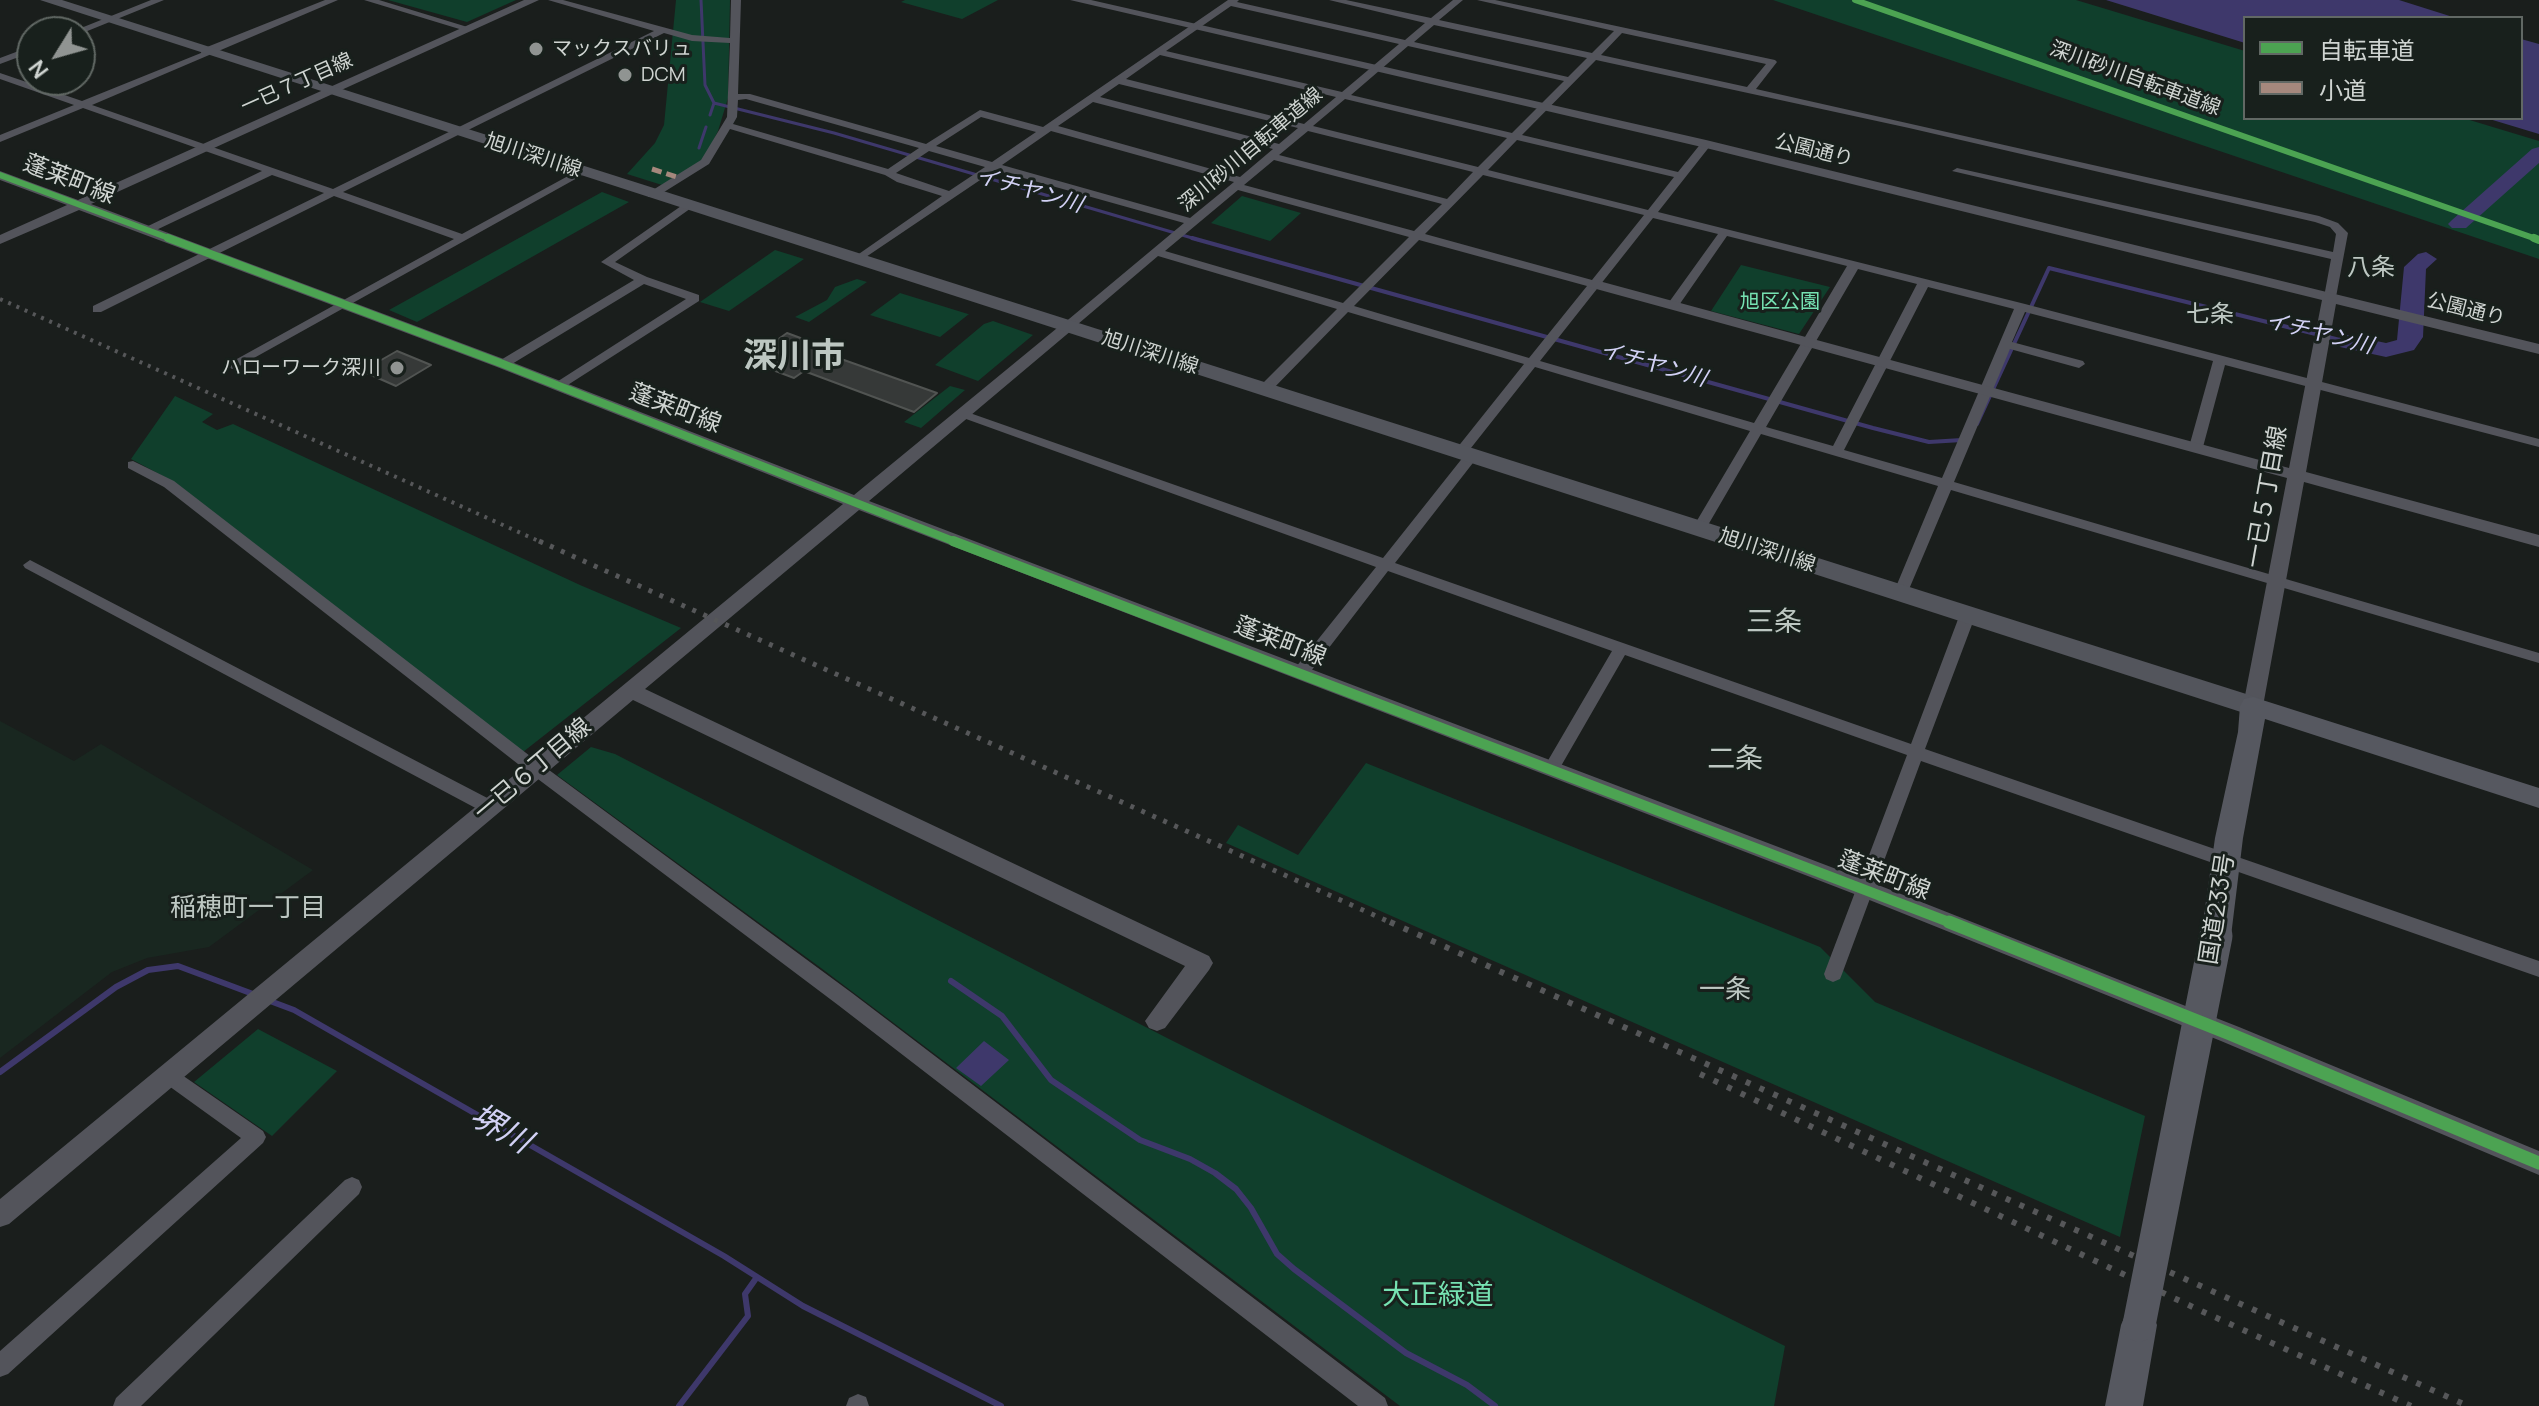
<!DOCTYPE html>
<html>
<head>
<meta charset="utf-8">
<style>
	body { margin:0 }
	#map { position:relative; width:2539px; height:1406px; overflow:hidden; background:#1a1e1c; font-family:Manrope,"Noto Sans JP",sans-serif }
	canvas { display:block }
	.legend { position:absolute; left:2243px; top:16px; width:280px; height:104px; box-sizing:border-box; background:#18201c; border:2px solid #616864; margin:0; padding:10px 14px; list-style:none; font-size:24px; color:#cfd4d1 }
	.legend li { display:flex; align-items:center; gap:16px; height:40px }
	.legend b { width:40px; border:2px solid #616864 }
	.north { position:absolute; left:16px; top:16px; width:80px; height:80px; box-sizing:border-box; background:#18201c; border:2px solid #616864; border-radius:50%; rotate:233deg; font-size:22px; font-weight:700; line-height:32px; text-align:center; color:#cfd4d1 }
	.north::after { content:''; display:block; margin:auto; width:28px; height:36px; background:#909492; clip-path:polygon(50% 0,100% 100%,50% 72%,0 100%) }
</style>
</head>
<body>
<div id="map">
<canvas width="2539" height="1406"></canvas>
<ul class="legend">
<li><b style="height:10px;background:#4ca352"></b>自転車道</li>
<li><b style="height:10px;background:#a5887d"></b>小道</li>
</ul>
<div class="north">N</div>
</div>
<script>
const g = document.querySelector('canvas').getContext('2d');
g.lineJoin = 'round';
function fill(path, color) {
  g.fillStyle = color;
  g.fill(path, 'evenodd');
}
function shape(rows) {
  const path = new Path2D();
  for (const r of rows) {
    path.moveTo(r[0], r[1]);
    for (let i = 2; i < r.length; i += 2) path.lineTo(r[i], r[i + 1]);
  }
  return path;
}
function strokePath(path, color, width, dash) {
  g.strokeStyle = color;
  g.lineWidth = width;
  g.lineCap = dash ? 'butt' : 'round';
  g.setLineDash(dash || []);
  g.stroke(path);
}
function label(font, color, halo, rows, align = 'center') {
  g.font = font + ' Manrope,"Noto Sans JP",sans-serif';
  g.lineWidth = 6;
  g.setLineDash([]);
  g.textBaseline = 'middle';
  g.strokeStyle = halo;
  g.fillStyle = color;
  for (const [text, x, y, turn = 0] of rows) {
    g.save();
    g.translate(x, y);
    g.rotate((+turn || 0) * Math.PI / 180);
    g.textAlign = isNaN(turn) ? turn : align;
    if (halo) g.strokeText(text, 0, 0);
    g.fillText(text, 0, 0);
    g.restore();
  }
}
fill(shape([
	[0,721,74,761,101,744,313,870,209,947,147,958,112,972,0,1058]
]), '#192720');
fill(shape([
	[388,0,516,0,467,22],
	[676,0,730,0,728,98,718,131,704,160,662,185,627,174,655,143,664,125],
	[905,0,998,0,962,19,901,2],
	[1773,0,2076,0,2245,51,2245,118,2463,118,2539,141,2539,259],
	[602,192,629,202,417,322,389,310],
	[1242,196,1301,213,1270,241,1211,223],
	[775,250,804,259,729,311,700,302],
	[1741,265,1830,287,1799,334,1711,311],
	[857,279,867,282,809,322,795,317,827,300,835,287],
	[900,293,968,314,969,314,940,337,870,315],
	[993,321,1033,335,978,381,935,365,984,324],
	[950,386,965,390,921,428,904,422],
	[175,396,213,414,202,422,217,430,233,424,580,585,681,628,523,752,176,483,131,459],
	[591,747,615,754,1169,1039,1785,1346,1774,1406,1400,1406,821,968,557,775],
	[1366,763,1820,947,1875,1002,2145,1116,2120,1237,1226,843,1238,825,1298,855],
	[258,1029,337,1071,272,1136,194,1082]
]), '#103f2c');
fill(shape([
	[2106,0,2399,0,2456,18,2245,18,2245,43],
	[2521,39,2539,44,2539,134,2486,118,2521,118],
	[984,1041,1009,1060,981,1086,956,1068]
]), '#3e386b');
strokePath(shape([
	[701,0,705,85,714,103,710,115],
	[714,103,834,133,1199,240],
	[699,148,706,127]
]), '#3e386b', 3);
strokePath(shape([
	[1192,238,1873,428,1929,442,1962,440],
	[1977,424,2049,268,2348,342]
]), '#3e386b', 4);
strokePath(shape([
	[951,981,1002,1016,1051,1080,1140,1140,1190,1159,1215,1173,1236,1189,1251,1208,1277,1254,1294,1269,1406,1353,1467,1385,1495,1406],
	[270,1001,294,1010,724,1256,803,1306,1001,1406],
	[0,1072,116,987,148,970,178,966,253,994],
	[679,1406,748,1316,745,1294,757,1277]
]), '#3e386b', 6);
fill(shape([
	[2539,147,2539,163,2466,228,2452,228,2448,224,2452,220,2532,149,2539,147],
	[2426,252,2437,259,2426,269,2423,337,2414,350,2386,357,2340,347,2336,342,2340,337,2348,335,2386,343,2397,340,2404,267,2418,254,2426,252]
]), '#3e386b');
const building = shape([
	[787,333,833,350,827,354,937,393,914,412,804,371,794,378,757,364,779,348,770,345,787,333],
	[397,351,431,365,396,386,362,371,397,351]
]);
fill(building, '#363938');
strokePath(building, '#515452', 2);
fill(shape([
	[151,0,164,0,80,34,71,32,151,0],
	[325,0,338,0,92,105,333,189,654,31,548,0,563,0,692,35,730,38,731,0,741,0,738,94,750,94,926,144,980,110,1043,127,1228,0,1239,0,1237,2,1405,40,1425,23,1329,0,1346,0,1431,18,1453,0,1463,0,1439,20,1592,53,1614,31,1477,0,1495,0,1775,60,1777,62,1756,89,2319,216,2338,223,2348,233,2336,297,2330,301,2324,297,2331,259,1952,171,1957,168,2333,252,2336,234,2330,227,2315,222,1909,128,1596,60,1522,135,1678,172,1702,142,1710,142,1710,146,1658,212,2025,304,2539,439,2539,447,2225,365,2203,447,2196,451,2189,447,2213,361,2025,312,2012,342,2083,361,2085,364,2079,368,2010,349,1954,482,2539,653,2539,663,1951,490,1907,594,1905,597,1895,597,1893,594,1938,486,1761,434,1704,532,1694,532,1692,529,1750,431,1535,367,1467,453,1476,453,1476,459,1395,563,1911,744,1960,614,1968,609,1973,610,1976,614,1925,749,2539,961,2539,977,1921,761,1842,974,1840,979,1833,982,1826,979,1824,974,1907,755,1625,655,1557,773,1545,773,1543,769,1612,651,1388,571,1308,675,1296,675,1294,671,1296,667,1376,567,955,415,957,412,967,412,1383,558,1464,456,1455,456,1453,453,1524,364,1348,312,1269,393,1259,393,1259,387,1337,309,1158,256,1071,330,1063,330,1063,324,1184,223,995,170,857,263,851,260,853,258,942,196,897,182,885,175,730,129,709,164,656,197,648,197,648,193,701,160,727,117,730,43,692,41,664,33,343,192,462,234,579,170,588,172,236,368,232,369,226,365,454,239,334,196,101,312,93,312,93,306,324,193,272,175,152,232,144,232,144,228,262,171,83,108,0,142,0,135,74,105,0,79,0,73,82,101,201,53,202,49,325,0],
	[1231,6,1399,44,1342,92,1166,51,1231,6],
	[1434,25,1587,58,1568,77,1414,42,1434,25],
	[1622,33,1766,64,1747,87,1601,55,1622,33],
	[1408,46,1564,81,1512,133,1351,95,1408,46],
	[1160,55,1336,97,1304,124,1126,79,1160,55],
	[1119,84,1298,128,1279,144,1100,97,1119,84],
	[746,99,919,148,888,169,733,124,737,117,738,100,746,99],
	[1345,99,1507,138,1478,167,1313,126,1345,99],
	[1093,102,1273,149,1240,177,1058,126,1093,102],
	[981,117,1036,132,992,162,936,146,981,117],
	[1051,131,1234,182,1190,218,1002,165,1051,131],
	[1308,131,1473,172,1447,199,1279,155,1308,131],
	[1517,140,1674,177,1648,210,1488,170,1517,140],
	[929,151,985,167,949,191,896,173,929,151],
	[1274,160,1442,204,1414,231,1244,185,1274,160],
	[1483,175,1644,215,1592,280,1425,234,1483,175],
	[1238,190,1409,237,1343,303,1165,251,1238,190],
	[1653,218,1718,234,1667,305,1669,308,1677,308,1727,236,1847,266,1754,423,1540,361,1653,218],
	[1419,240,1587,286,1529,358,1354,306,1419,240],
	[1858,269,1917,284,1833,446,1766,427,1858,269],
	[1928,287,2014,309,1942,478,1844,450,1928,287],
	[364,0,379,0,474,29,466,31,364,0],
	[32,46,32,52,0,64,0,58,32,46],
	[684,204,694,206,615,262,647,277,699,295,699,301,563,388,553,388,552,385,686,299,644,284,507,367,499,367,499,361,634,280,601,262,684,204],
	[133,461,174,481,530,756,852,993,1385,1398,1388,1406,1358,1406,838,1005,518,764,164,487,128,468,128,462,133,461],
	[30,560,495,802,498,807,495,812,489,813,483,812,25,568,23,565,30,560],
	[169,1066,263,1131,266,1137,263,1143,8,1374,0,1377,0,1351,241,1138,162,1081,159,1075,162,1069,169,1066],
	[352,1177,359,1180,362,1187,359,1194,141,1406,113,1406,116,1398,345,1180,352,1177],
	[858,1394,866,1397,869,1406,846,1406,849,1398,858,1394]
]), '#53545b');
fill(shape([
	[524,0,539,0,91,204,509,361,854,495,1062,324,1072,324,1072,330,869,501,1873,883,2239,1027,2539,1151,2539,1175,2221,1041,1857,895,859,510,645,689,1209,956,1213,963,1209,970,1165,1028,1157,1031,1149,1028,1145,1021,1185,966,633,700,9,1224,0,1227,0,1199,843,504,497,367,79,210,0,244,0,235,67,205,0,180,0,171,78,200,524,0],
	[1070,0,1091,0,1706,140,2539,344,2539,354,2336,304,2306,472,2539,535,2539,547,2304,482,2263,706,2260,711,2246,711,2243,706,2287,478,1589,287,1587,284,1589,281,1599,281,2289,468,2322,300,1706,148,1070,0]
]), '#53545b');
fill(shape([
	[40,0,62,0,2262,699,2266,706,2262,713,2253,715,2244,713,40,0]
]), '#53555c');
fill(shape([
	[2253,697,2539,788,2539,808,2265,719,2243,838,2231,936,2227,945,2216,948,2205,945,2201,936,2215,838,2238,732,2240,706,2244,699,2253,697],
	[2139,1307,2152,1313,2157,1325,2143,1406,2105,1406,2121,1325,2126,1313,2139,1307]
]), '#565860');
strokePath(shape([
	[0,299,543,543]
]), '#565759', 4, [3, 6]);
strokePath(shape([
	[539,541,1394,924]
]), '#565759', 5, [4, 8]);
strokePath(shape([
	[1390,922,2468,1406],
	[1700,1074,2197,1309,2411,1406]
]), '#565759', 6, [5, 10]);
strokePath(shape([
	[2139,1325,2216,936]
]), '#565860', 33);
strokePath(shape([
	[652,169,680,178]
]), '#a5887d', 5, [10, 5]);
strokePath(shape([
	[1855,0,2539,240],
	[0,175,174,240]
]), '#4ca352', 6);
strokePath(shape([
	[168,238,503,364,958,543],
	[2534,238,2539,240]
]), '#4ca352', 8);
strokePath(shape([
	[953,541,1954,924]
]), '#4ca352', 10);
strokePath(shape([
	[1949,922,2230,1034,2539,1163]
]), '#4ca352', 13);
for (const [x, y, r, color] of [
	[536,49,8,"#909492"],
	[625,75,8,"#909492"],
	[397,368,8,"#909492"]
]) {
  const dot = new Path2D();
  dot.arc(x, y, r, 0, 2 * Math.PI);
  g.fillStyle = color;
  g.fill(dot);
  strokePath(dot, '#18201c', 3);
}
label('20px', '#cfd4d1', '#18201c', [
	["マックスバリュ",552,49],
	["DCM",641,75],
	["ハローワーク深川",381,368,"right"]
], 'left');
label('20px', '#cfd4d1', '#18201c', [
	["深川砂川自転車道線",2135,79,20],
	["一已７丁目線",297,84,-24],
	["深川砂川自転車道線",1251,150,-40],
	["公園通り",1814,151,14],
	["旭川深川線",533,156,18],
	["公園通り",2466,310,14],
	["旭川深川線",1150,353,18],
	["旭川深川線",1767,551,18]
]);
label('20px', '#76e2b2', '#18201c', [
	["旭区公園",1780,302]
]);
label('italic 22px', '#d2d1f5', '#18201c', [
	["イチヤン川",1029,191,16],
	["イチヤン川",2319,334,14],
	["イチヤン川",1653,365,16]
]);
label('24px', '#cfd4d1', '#18201c', [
	["蓬莱町線",69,180,21],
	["蓬莱町線",675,409,21],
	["一已５丁目線",2267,497,-80],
	["蓬莱町線",1280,642,21],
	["一已６丁目線",533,770,-40],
	["蓬莱町線",1884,876,21],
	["国道233号",2218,909,-81]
]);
label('24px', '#bdc7c2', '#18201c', [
	["八条",2371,268],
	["七条",2210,315]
]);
label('26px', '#bdc7c2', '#18201c', [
	["稲穂町一丁目",248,909],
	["一条",1725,991]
]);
label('28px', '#bdc7c2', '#18201c', [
	["三条",1774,623],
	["二条",1735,760]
]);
label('28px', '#76e2b2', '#18201c', [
	["大正緑道",1438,1296]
]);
label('italic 32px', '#d2d1f5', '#18201c', [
	["堺川",500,1130,30]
]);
label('bold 34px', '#bdc7c2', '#18201c', [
	["深川市",794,357]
]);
</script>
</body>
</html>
